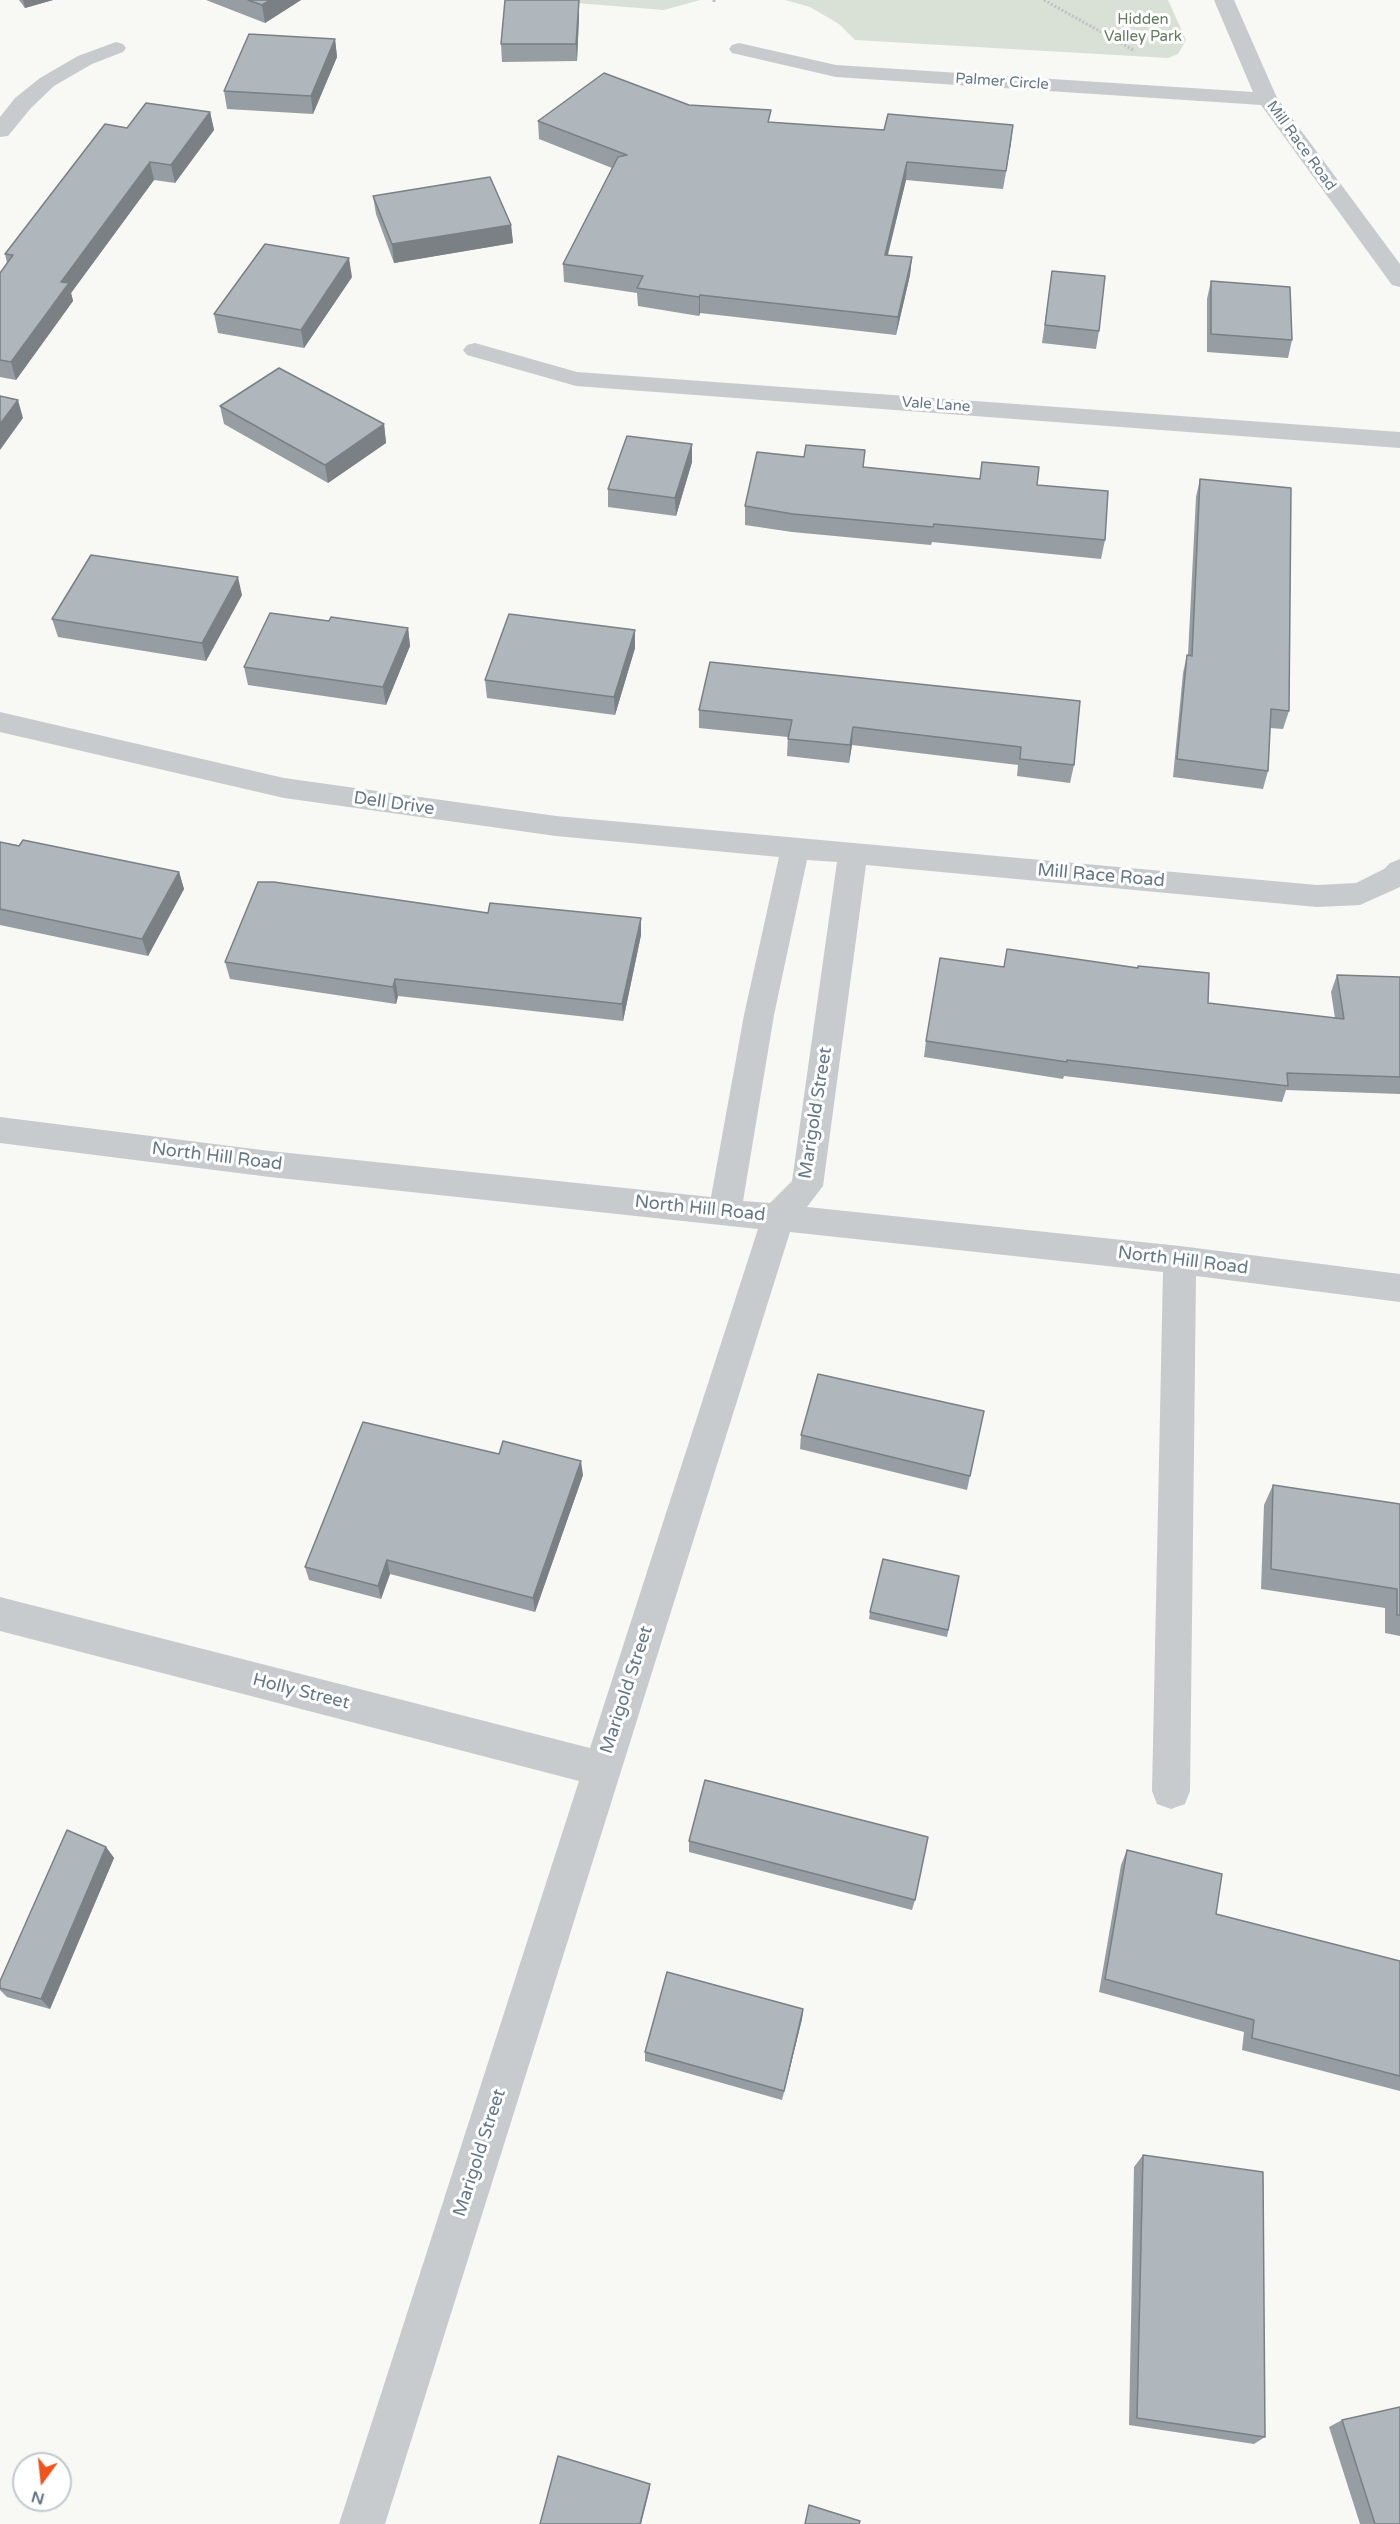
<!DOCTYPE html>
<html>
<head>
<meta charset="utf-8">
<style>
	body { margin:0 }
	#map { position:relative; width:1400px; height:2524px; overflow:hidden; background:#f8f8f4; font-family:"Varela Round",sans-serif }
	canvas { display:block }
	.north { position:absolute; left:12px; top:2452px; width:60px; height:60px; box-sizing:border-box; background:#fff; border:2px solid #c1c9cf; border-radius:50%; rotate:195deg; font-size:16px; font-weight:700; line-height:24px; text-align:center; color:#647788 }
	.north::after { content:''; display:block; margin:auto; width:21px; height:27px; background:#f0531c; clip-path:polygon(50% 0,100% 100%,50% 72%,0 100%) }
</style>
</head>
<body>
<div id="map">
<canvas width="1400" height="2524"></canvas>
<div class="north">N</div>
</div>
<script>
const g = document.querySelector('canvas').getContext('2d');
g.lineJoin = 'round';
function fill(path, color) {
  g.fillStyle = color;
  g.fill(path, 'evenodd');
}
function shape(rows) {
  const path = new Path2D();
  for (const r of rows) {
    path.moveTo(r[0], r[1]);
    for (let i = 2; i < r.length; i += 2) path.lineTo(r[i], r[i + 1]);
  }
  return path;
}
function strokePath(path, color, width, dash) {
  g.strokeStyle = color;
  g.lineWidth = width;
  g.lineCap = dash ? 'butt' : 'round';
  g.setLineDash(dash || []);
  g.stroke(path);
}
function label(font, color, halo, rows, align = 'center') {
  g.font = font + ' "Varela Round",sans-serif';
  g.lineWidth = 6;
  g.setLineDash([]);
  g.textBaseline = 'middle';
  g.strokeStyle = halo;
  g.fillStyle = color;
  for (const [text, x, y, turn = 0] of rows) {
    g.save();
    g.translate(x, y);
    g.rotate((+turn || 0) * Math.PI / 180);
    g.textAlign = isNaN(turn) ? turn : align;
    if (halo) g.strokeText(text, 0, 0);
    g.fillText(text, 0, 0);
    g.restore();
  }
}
fill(shape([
	[539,0,700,0,664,10],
	[785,0,1168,0,1186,40,1178,54,1168,58,855,40,839,24,810,7]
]), '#d9e0d5');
strokePath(shape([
	[714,0,714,4],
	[1044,0,1135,51]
]), '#bec1c3', 3, [2, 2]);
fill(shape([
	[1214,0,1234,0,1277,98,1400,264,1400,287,1392,285,1261,105,836,77,732,53,729,49,732,45,739,43,836,65,1253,92,1214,0],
	[116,42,123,44,126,48,123,52,92,64,54,86,31,108,8,136,0,137,0,117,15,98,40,78,78,56,116,42],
	[475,343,577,372,1400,432,1400,448,576,386,467,355,463,350,467,345,475,343],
	[0,712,284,778,556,816,1317,885,1356,883,1384,869,1390,863,1400,859,1400,887,1360,905,1317,907,866,865,823,1186,807,1207,1180,1246,1400,1274,1400,1302,1196,1276,1190,1791,1185,1804,1171,1809,1157,1804,1152,1791,1163,1272,790,1232,385,2524,339,2524,579,1781,0,1631,0,1597,590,1748,758,1229,270,1177,0,1143,0,1117,270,1151,711,1197,744,1015,779,857,556,836,284,798,0,732,0,712],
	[807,860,837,862,792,1181,770,1203,743,1201,774,1015,807,860]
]), '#c7cbce');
fill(shape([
	[19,0,53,0,25,8],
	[206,0,301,0,265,23],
	[579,17,577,61,502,62,501,44],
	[335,39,337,57,313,114,227,109,224,91],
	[689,105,770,122,1011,143,1003,189,906,180,888,255,912,257,910,275,896,335,700,313,699,316,638,306,637,293,564,282,563,264,612,168,539,139,538,121],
	[210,112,214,130,175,183,154,180,71,293,73,301,16,380,0,377,0,273,7,263,5,254,127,128],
	[373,196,511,225,513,243,394,263,376,214],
	[1052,271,1099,331,1096,349,1042,343],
	[352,277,304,348,218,333,214,314],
	[1211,281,1292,340,1288,358,1207,352,1207,299],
	[220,406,384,424,386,443,328,483,224,424],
	[692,444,692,462,676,516,608,507,608,489],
	[804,457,864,467,1037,485,1105,540,1101,559,932,542,931,545,792,532,745,525,745,506],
	[1200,479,1289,711,1283,729,1270,728,1268,771,1263,789,1173,777,1183,673,1187,655,1188,655,1196,497],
	[242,595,206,661,58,637,52,619],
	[329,621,408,628,410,646,386,705,248,685,244,667],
	[635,630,635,648,615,715,487,698,485,680],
	[1080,701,1074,765,1070,783,1017,776,1018,765,852,745,849,763,787,756,788,737,699,728,699,710],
	[0,842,179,872,184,889,148,956,0,925],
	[641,935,623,1021,398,996,396,1004,230,979,225,962],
	[1007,949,1208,1003,1335,1018,1331,992,1337,975,1400,977,1400,1094,1286,1090,1282,1102,1064,1076,1063,1079,924,1057,926,1041,1004,967],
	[984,1411,967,1490,800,1449,801,1435],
	[499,1454,583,1475,535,1612,390,1574,381,1599,309,1580,305,1567],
	[1273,1485,1400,1504,1400,1636,1385,1633,1385,1608,1261,1589,1264,1505],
	[959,1576,947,1637,869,1619,870,1612],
	[689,1841,915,1900,912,1910,689,1852],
	[106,1847,114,1858,50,2009,7,1997,0,1990,0,1981],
	[1127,1850,1216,1914,1400,1961,1400,2091,1242,2050,1244,2032,1099,1992,1121,1865],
	[803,2009,802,2019,782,2100,645,2061,645,2052],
	[1143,2155,1265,2437,1254,2444,1129,2425,1134,2167],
	[1342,2420,1400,2524,1360,2524,1329,2427]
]), '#969da3');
fill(shape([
	[23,0,53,0,25,8],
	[270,0,301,0,265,23,262,5],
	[579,0,579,17,577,61,576,44],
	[335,39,337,57,313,114,311,96],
	[210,112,214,130,175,183,171,165],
	[1013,125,1011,143,1003,189,1006,171],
	[150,162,154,180,71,293,73,301,16,380,11,362,61,282],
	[907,162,906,180,883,273,885,255],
	[511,225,513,243,394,263,392,244],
	[912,257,910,275,896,335,898,317],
	[349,258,352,277,304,348,301,330],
	[700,295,700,313,699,316,699,297],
	[18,400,23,418,0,450,0,424],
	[384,424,386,443,328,483,325,465],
	[692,444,692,462,676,516,675,498],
	[238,577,242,595,206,661,202,643],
	[408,628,410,646,386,705,383,687],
	[635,630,635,648,615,715,614,697],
	[853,727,852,745,849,763,850,745],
	[179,872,184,889,148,956,142,939],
	[641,918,641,935,623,1021,622,1004],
	[395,979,398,996,396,1004,393,987],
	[581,1461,583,1475,535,1612,533,1598],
	[387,1560,390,1574,381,1599,378,1586],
	[106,1847,114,1858,50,2009,41,1999],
	[803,2009,802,2019,782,2100,784,2091],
	[650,2484,650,2488,641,2524,640,2524]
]), '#7a8084');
const building = shape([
	[248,0,270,0,262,5,248,0],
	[505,0,579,0,576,44,501,44,505,0],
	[249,34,335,39,311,96,224,91,249,34],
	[604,73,689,105,771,110,768,122,884,130,888,114,1013,125,1006,171,907,162,885,255,912,257,898,317,700,295,699,297,637,288,643,276,563,264,618,157,627,155,538,121,604,73],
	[146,103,210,112,171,165,150,162,61,282,69,283,11,362,0,360,0,273,13,255,5,254,105,124,127,128,146,103],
	[490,177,511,225,392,244,373,196,490,177],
	[265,244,349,258,301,330,214,314,265,244],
	[1052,271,1105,276,1099,331,1045,325,1052,271],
	[1211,281,1290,287,1292,340,1211,334,1211,281],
	[279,368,384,424,325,465,220,406,279,368],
	[0,396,18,400,0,424,0,396],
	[627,436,692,444,675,498,608,489,627,436],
	[806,445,865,450,863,467,980,479,982,462,1039,467,1037,485,1108,491,1105,540,934,524,933,527,793,514,745,506,757,452,804,457,806,445],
	[1200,479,1291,488,1289,711,1271,709,1268,771,1177,759,1187,655,1192,656,1200,479],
	[91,555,238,577,202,643,52,619,91,555],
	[270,613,329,621,331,617,408,628,383,687,244,667,270,613],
	[509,614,635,630,614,697,485,680,509,614],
	[710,662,1080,701,1074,765,1020,759,1021,747,853,727,850,745,788,739,792,720,699,710,710,662],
	[23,840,179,872,142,939,0,909,0,842,19,846,23,840],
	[258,882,274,882,488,913,490,903,641,918,622,1004,395,979,393,987,225,962,258,882],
	[1007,949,1138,968,1138,966,1209,973,1208,1003,1344,1019,1337,975,1400,977,1400,1077,1287,1073,1288,1086,1067,1060,1067,1062,926,1041,940,958,1004,967,1007,949],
	[818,1374,984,1411,970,1476,801,1435,818,1374],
	[363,1422,499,1454,503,1441,581,1461,533,1598,387,1560,378,1586,305,1567,363,1422],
	[1273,1485,1400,1504,1400,1615,1397,1615,1397,1589,1271,1569,1273,1485],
	[883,1559,959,1576,948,1630,870,1612,883,1559],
	[705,1780,928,1837,915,1900,689,1841,705,1780],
	[67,1830,106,1847,41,1999,0,1988,0,1981,67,1830],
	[1127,1850,1222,1874,1216,1914,1400,1961,1400,2076,1252,2038,1254,2020,1105,1979,1127,1850],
	[667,1972,803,2009,784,2091,645,2052,667,1972],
	[1143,2155,1263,2172,1265,2437,1137,2418,1143,2155],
	[1400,2407,1400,2524,1375,2524,1342,2420,1400,2407],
	[558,2456,650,2484,640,2524,540,2524,558,2456],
	[809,2505,860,2521,859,2524,805,2524,809,2505]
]);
fill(building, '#afb7bd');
strokePath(building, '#7a8084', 1.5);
label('15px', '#647960', '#fff', [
	["Hidden",1143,20],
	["Valley Park",1143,37]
]);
label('15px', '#647788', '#fff', [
	["Palmer Circle",1002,82,4],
	["Mill Race Road",1301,146,54],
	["Vale Lane",936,405,4]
]);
label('18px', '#647788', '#fff', [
	["Dell Drive",394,804,8],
	["Mill Race Road",1101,876,5],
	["Marigold Street",816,1113,-81],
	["North Hill Road",217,1157,7],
	["North Hill Road",700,1209,6],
	["North Hill Road",1183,1261,7],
	["Marigold Street",627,1690,-72],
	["Holly Street",301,1692,14],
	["Marigold Street",480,2153,-72]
]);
</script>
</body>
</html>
